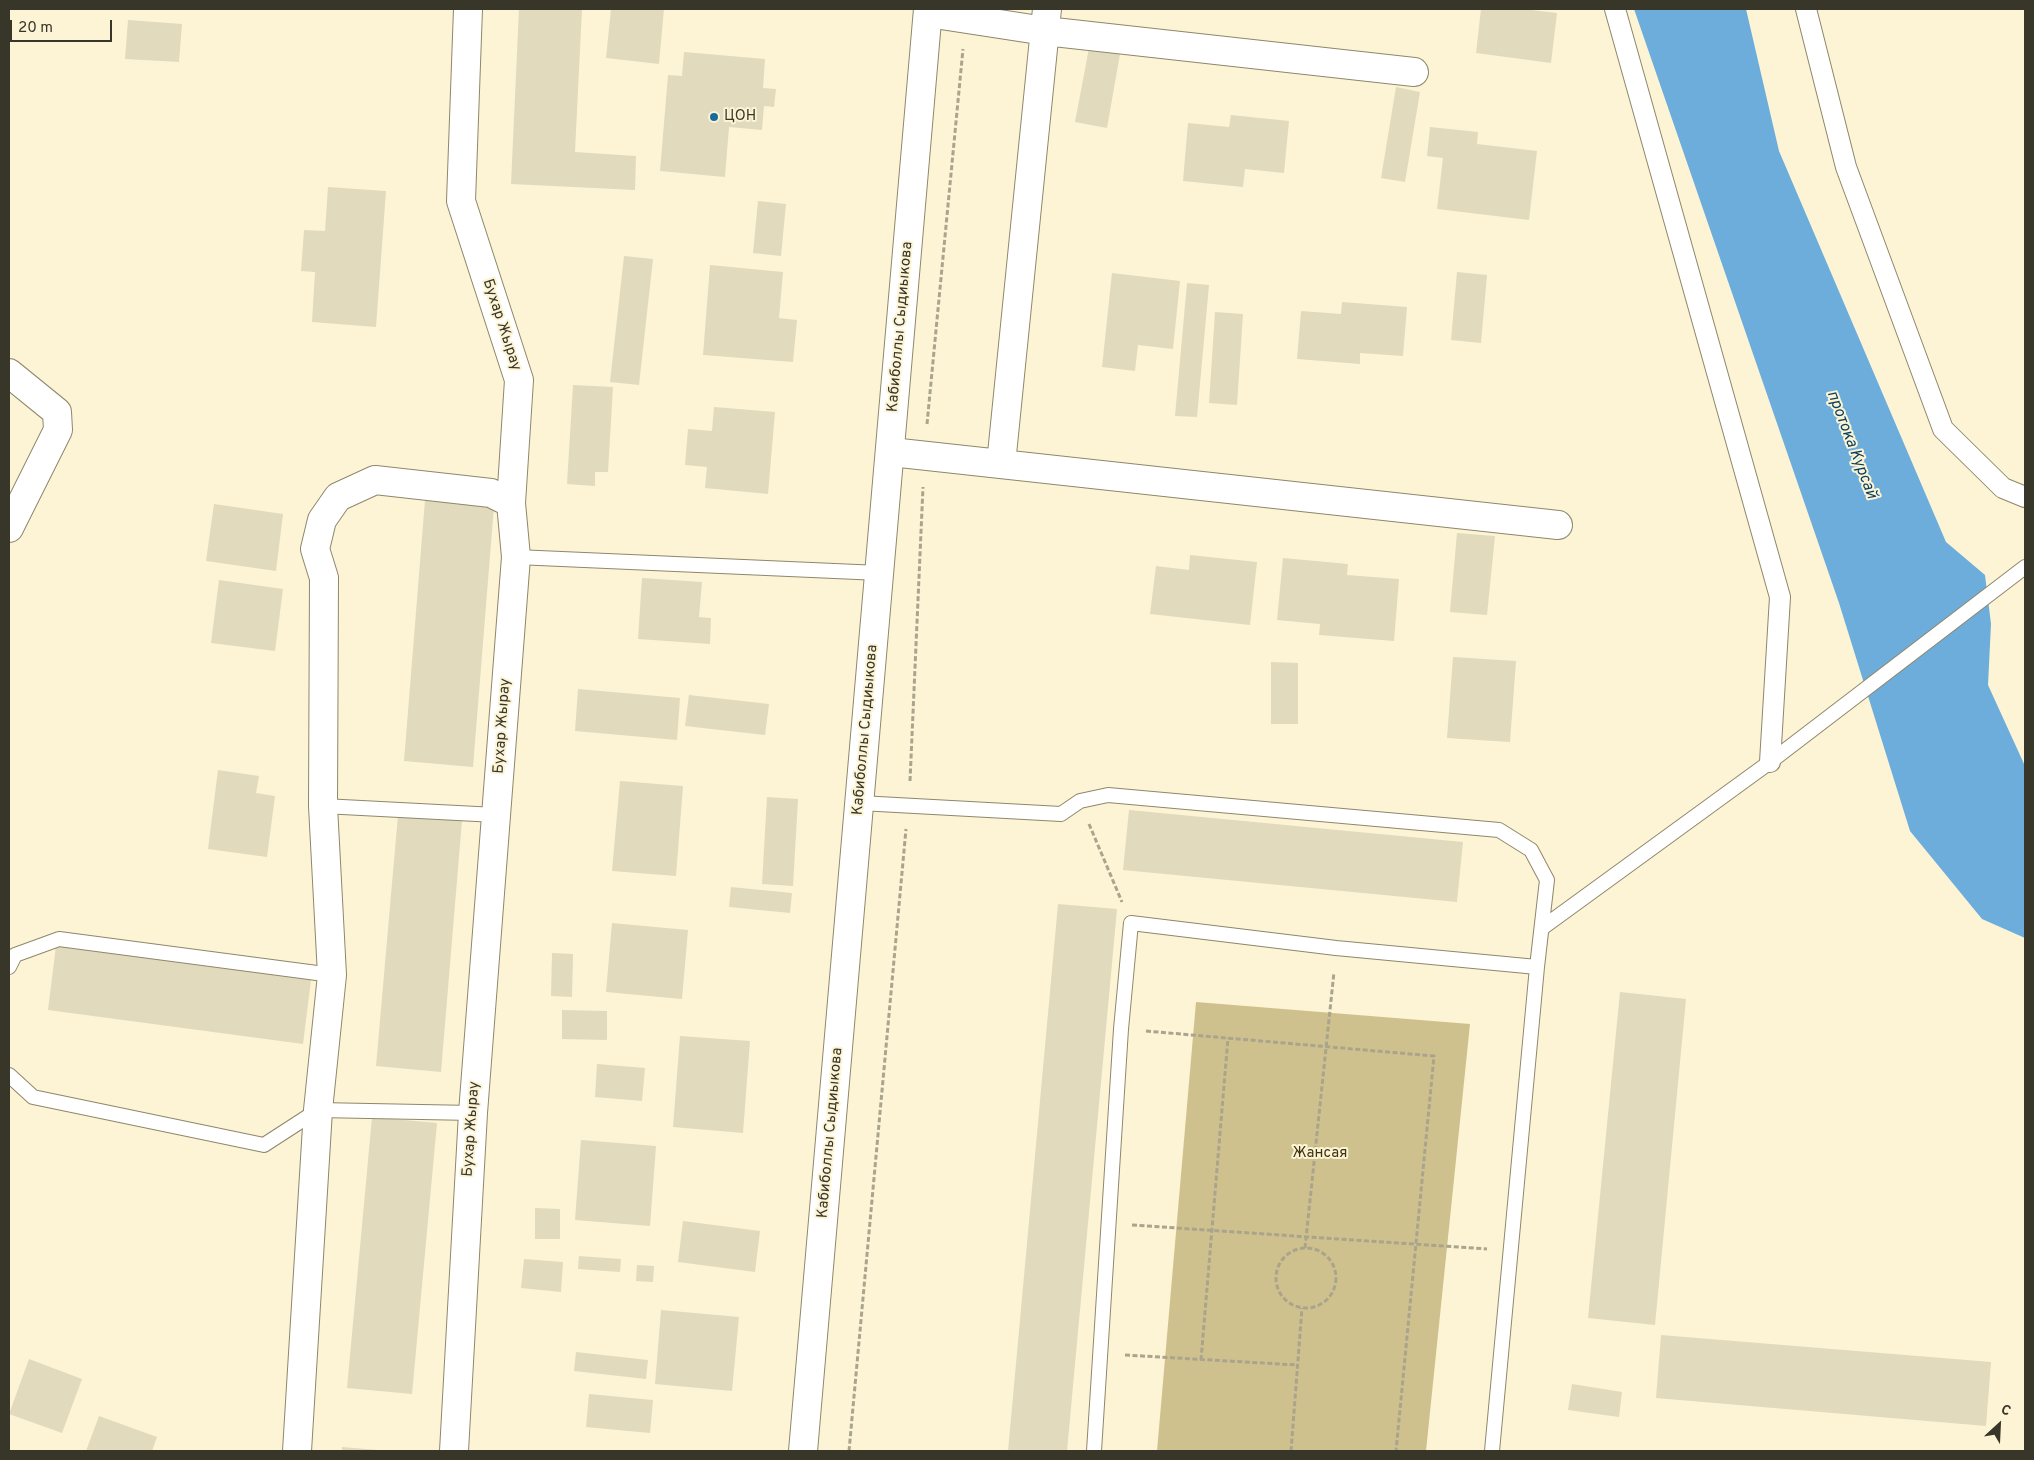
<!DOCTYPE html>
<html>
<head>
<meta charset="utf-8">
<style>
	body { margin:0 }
	#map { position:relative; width:2034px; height:1460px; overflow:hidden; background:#fcf4d5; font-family:Overpass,sans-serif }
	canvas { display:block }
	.frame { position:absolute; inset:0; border:10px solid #383529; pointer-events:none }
	.north { position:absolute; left:1974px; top:1400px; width:50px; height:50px; -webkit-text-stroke:4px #fcf4d5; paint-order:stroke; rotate:25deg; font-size:14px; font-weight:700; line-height:20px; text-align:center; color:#383529 }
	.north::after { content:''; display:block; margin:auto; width:18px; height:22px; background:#383529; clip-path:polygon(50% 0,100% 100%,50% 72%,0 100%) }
	.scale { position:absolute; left:10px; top:20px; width:102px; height:22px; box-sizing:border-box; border:2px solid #383529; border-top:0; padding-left:6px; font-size:15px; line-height:18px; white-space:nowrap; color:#383529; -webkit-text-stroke:4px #fcf4d5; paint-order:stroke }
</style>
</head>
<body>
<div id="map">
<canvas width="2034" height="1460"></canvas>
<div class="frame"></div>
<div class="north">С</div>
<div class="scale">20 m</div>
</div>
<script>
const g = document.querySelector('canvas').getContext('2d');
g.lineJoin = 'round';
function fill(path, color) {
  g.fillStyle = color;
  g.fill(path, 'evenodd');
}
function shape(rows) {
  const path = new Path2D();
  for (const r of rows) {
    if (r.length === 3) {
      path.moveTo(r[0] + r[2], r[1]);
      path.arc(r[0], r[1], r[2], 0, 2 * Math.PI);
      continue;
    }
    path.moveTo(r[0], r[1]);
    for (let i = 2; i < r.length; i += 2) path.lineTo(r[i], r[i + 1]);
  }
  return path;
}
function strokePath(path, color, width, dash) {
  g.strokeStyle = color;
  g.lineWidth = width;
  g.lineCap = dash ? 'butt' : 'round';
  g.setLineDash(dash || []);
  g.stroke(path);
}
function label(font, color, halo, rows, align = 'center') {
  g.font = font + ' Overpass,sans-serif';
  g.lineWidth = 4;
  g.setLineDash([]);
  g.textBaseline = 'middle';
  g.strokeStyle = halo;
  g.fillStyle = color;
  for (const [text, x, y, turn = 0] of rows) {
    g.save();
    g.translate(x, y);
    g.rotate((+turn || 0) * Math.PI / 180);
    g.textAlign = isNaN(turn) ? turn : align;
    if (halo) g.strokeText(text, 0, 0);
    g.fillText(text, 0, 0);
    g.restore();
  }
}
fill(shape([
	[1196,1002,1470,1024,1426,1451,1157,1451]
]), '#cfc18d');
fill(shape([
	[1634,9,1746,9,1779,151,1946,542,1985,575,1991,624,1988,685,2025,766,2025,938,1982,919,1910,831,1839,603]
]), '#6caddc');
fill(shape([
	[519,9,582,9,575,152,636,156,635,190,511,184],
	[611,9,664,9,659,64,606,58],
	[1481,9,1523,9,1557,13,1551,63,1476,53],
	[128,20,182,24,179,62,125,59],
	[1089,48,1120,54,1107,128,1075,122],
	[684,52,765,59,763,88,776,89,774,107,764,106,762,130,729,127,725,177,660,171,668,75,682,76],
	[1396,87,1420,92,1405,182,1381,178],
	[1231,115,1289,121,1284,173,1245,169,1243,187,1183,181,1188,123,1229,127],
	[1430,127,1478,132,1477,144,1537,151,1529,220,1437,209,1443,158,1427,156],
	[328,187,386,191,376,327,312,322,315,272,301,271,304,230,325,231],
	[758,201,786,204,781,256,753,253],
	[624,256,653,259,639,385,610,382],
	[710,265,783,272,779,318,797,320,793,362,703,355],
	[1457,272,1487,275,1481,343,1451,340],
	[1112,273,1180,281,1173,349,1138,345,1135,371,1102,367],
	[1187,283,1209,285,1197,417,1175,416],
	[1342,302,1407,307,1403,356,1360,353,1360,364,1297,359,1301,311,1341,314],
	[1215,312,1243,314,1237,405,1209,403],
	[573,385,613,387,608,472,595,472,595,486,567,484],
	[714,407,775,412,768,494,705,488,707,467,685,465,688,429,712,431],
	[425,500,494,506,473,767,404,761],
	[214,504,283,514,276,571,206,561],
	[1457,533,1495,536,1487,615,1450,612],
	[1190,555,1257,562,1250,625,1150,614,1156,566,1189,570],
	[1283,558,1348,564,1347,575,1399,579,1394,641,1319,635,1320,624,1277,620],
	[642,578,702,582,699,617,711,618,710,644,638,639],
	[219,580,283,589,275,651,211,643],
	[1453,657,1516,661,1510,742,1447,738],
	[1271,662,1298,663,1298,724,1271,724],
	[578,689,680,698,677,740,575,731],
	[689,695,769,704,765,735,685,726],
	[218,770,259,776,256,793,275,796,267,857,208,849],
	[620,781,683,786,676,876,612,871],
	[767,797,798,799,793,886,762,884],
	[1129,810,1463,842,1457,902,1123,870],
	[398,815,462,821,441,1072,376,1066],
	[731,887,792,893,790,913,729,907],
	[1058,904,1117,909,1067,1451,1008,1451],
	[612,923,688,930,682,999,606,992],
	[56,946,311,980,303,1044,48,1010],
	[552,953,573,954,572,997,551,996],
	[1620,992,1686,999,1655,1325,1588,1318],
	[562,1010,607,1011,607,1040,562,1039],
	[680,1036,750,1041,743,1133,673,1127],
	[597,1064,645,1068,642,1101,595,1097],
	[372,1117,437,1123,412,1394,347,1388],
	[581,1140,656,1146,650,1226,575,1220],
	[535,1208,560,1209,560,1239,535,1239],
	[683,1221,760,1231,755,1272,678,1262],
	[579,1256,621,1259,620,1272,578,1269],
	[524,1259,563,1262,561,1292,521,1288],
	[637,1265,654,1266,653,1282,636,1281],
	[661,1310,739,1317,732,1391,655,1384],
	[1661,1335,1991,1362,1986,1426,1656,1398],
	[576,1352,648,1360,646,1379,574,1371],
	[29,1359,82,1379,62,1433,9,1414],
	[1572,1384,1622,1392,1619,1417,1568,1410],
	[589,1394,653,1400,650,1433,586,1427],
	[99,1416,157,1437,152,1451,86,1451],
	[342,1447,378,1450,378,1451,342,1451]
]), '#e2dabc');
const service = shape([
	[516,557,880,573],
	[860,803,1061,814,1080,801,1108,795,1499,830,1531,850,1547,880,1537,967,1336,948,1131,923,1121,1029,1094,1451],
	[323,806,496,815],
	[1542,928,1770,762,2025,567],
	[9,967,15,955,59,939,332,975],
	[9,1075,33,1097,264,1145,318,1110,473,1113],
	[1492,1451,1537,967]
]);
const pedestrian = shape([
	[1615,9,1780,597,1770,762],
	[1806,9,1846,167,1943,429,2003,488,2025,497]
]);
const minor = shape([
	[928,13,1045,31,1414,72],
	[9,373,57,412,58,430,9,528],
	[891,452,1558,525],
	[1001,464,1047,9],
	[297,1451,318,1110,332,975,323,806,324,578,315,549,322,520,338,497,375,480,491,493,511,503],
	[454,1451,473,1113,516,557,511,503,519,380,461,201,468,9]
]);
const tertiary = shape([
	[803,1451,928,9]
]);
strokePath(service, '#8e876b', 16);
strokePath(pedestrian, '#8e876b', 22);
strokePath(minor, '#8e876b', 30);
strokePath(tertiary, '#8e876b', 30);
strokePath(shape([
	[927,424,963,49],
	[910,781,923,487],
	[1089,824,1122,902],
	[1146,1031,1434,1056,1396,1451],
	[1132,1225,1487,1249],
	[1305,1248,1334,972],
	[1306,1278,30],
	[1125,1355,1297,1365],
	[1201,1360,1228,1038],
	[849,1451,906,829],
	[1291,1451,1302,1308]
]), '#aaa48d', 3, [5, 2.5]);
strokePath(service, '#fff', 14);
strokePath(pedestrian, '#fff', 20);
strokePath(minor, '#fff', 28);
strokePath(tertiary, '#fff', 28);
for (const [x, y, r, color] of [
	[714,117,5,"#186b9c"]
]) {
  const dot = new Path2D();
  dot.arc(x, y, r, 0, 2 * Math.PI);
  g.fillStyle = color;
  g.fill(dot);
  strokePath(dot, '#fcf4d5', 2);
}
label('15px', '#383529', '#fcf4d5', [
	["ЦОН",724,117]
], 'left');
label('15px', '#383529', '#fcf4d5', [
	["Бухар Жырау",501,325,72],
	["Кабиболлы Сыдиыкова",901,327,-85],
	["Бухар Жырау",503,726,-86],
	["Кабиболлы Сыдиыкова",866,730,-85],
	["Бухар Жырау",472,1129,-86],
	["Кабиболлы Сыдиыкова",831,1133,-85]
]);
label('15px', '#3c3413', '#fcf4d5', [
	["Жансая",1320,1154]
]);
label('italic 16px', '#083e5d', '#fcf4d5', [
	["протока Курсай",1851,445,69]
]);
</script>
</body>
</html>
